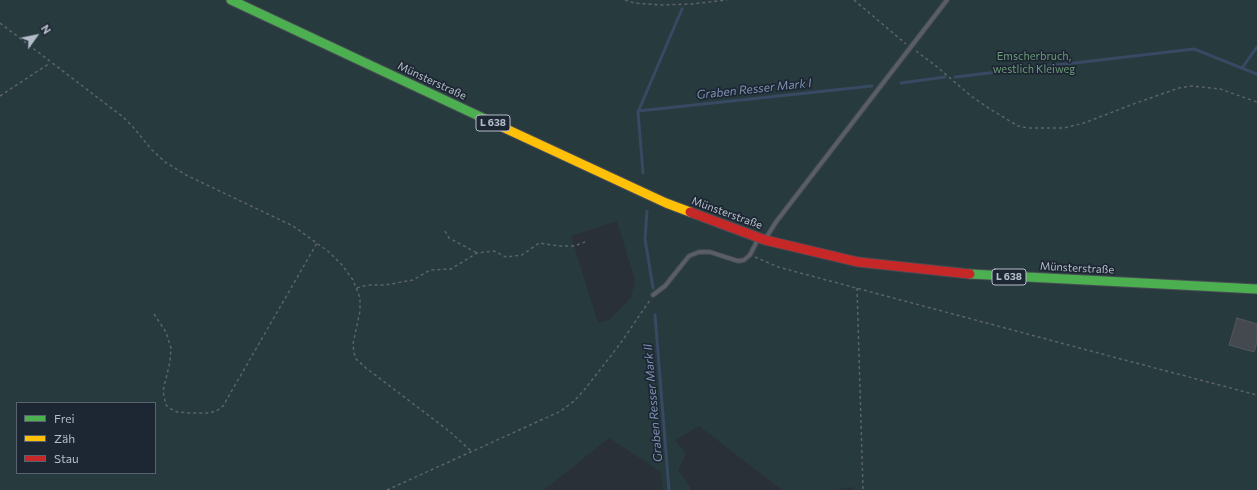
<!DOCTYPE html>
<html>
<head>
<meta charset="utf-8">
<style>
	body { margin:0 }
	#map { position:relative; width:1257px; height:490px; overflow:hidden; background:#2a3038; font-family:Commissioner,sans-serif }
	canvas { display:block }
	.legend { position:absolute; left:16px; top:402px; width:140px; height:72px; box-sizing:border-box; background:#1d2633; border:1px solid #59626f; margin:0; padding:5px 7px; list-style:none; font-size:12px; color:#b4bcc9 }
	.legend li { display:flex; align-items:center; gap:8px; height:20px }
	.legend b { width:20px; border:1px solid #59626f }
	.north { position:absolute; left:16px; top:16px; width:40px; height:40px; -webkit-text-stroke:3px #1d2633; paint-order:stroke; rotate:57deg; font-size:11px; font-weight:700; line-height:16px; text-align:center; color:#b4bcc9 }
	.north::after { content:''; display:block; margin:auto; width:14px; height:18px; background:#b4bcc9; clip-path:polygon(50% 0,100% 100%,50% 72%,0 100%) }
</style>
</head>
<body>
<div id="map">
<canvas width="1257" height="490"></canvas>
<ul class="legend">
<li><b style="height:5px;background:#4caf50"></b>Frei</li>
<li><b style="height:5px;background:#ffc107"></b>Zäh</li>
<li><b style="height:5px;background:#c62828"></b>Stau</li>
</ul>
<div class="north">N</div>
</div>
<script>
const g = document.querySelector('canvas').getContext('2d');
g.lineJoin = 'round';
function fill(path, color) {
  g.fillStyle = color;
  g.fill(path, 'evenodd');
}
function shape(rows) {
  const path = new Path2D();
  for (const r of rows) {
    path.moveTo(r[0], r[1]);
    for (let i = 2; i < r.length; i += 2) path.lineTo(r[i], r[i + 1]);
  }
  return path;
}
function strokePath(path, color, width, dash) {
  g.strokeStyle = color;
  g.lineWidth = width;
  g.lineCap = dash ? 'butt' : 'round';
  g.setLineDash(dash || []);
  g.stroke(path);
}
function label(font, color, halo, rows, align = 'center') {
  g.font = font + ' Commissioner,sans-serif';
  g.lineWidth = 3.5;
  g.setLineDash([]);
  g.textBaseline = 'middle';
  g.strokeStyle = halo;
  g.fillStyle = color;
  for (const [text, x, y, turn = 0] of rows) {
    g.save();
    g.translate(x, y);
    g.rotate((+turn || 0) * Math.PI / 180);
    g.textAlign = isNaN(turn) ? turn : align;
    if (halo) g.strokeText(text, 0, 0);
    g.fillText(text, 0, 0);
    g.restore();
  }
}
fill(shape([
	[0,0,1257,0,1257,490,853,490,853,487,831,490,782,490,699,426,675,440,686,454,678,470,690,487,690,490,663,490,661,472,609,438,544,490,0,490],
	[617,221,635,280,631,298,609,320,598,323,571,236],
	[17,403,155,403,155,473,17,473]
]), '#273a3e');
strokePath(shape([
	[1242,68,1257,47],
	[955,77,1194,49,1257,74],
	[901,83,945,77],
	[638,111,872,86],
	[643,173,638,112,682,9],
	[647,211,645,239,653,288],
	[655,315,669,490]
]), '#384963', 3);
const building = shape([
	[1237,318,1257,324,1257,342,1254,352,1229,345,1237,318]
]);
fill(building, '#444950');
strokePath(building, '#52575f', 1);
const lane = shape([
	[766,238,776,222,947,0],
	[653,295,665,286,689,256,699,252,710,252,738,261,744,260,750,255,758,239]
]);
const fast = shape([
	[231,0,500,126],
	[970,274,1257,289]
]);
const slow = shape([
	[500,126,666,203,690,212]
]);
const jam = shape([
	[690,212,765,240,858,262,970,274]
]);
strokePath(lane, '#484c53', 5.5);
strokePath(fast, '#484c55', 11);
strokePath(slow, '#484c55', 11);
strokePath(jam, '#484c55', 11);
strokePath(shape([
	[625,0,634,3,661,5,691,4,727,0],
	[854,0,906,44],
	[0,23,123,117,133,127,152,150,165,162,186,175,293,226,329,252,342,265,353,280,360,298,360,311,353,344,354,353,356,359,366,368,449,431,471,451],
	[916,51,936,66,971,96,990,109,1018,126,1029,128,1064,128,1084,123,1136,103,1179,88,1192,86,1220,89,1257,102],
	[0,96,50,63],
	[445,231,449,238,477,253],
	[755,257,778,267,1087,350,1257,395],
	[357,288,367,285,385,285,413,280,430,270,451,269,477,253,494,251,506,257,522,255,539,243,559,246,574,246,585,242],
	[857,288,863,490],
	[154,314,166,332,171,348,170,362,163,391,166,405,171,409,177,412,189,413,210,413,218,410,223,406,317,243],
	[387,490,561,411,574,401,585,389,620,344,650,300]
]), '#5d636a', 1.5, [3, 3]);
strokePath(lane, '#5a5e66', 3.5);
strokePath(fast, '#4caf50', 9);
strokePath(slow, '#ffc107', 9);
strokePath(jam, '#c62828', 9);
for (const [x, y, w] of [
	[493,123,34],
	[1009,277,34]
]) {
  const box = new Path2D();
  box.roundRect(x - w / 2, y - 8, w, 16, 3);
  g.fillStyle = '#1d2633';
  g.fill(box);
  strokePath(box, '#b4bcc9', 1);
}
label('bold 10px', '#b4bcc9', null, [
	["L 638",493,123],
	["L 638",1009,277]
]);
label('11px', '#6b9a76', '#1d2633', [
	["Emscherbruch,",1034,56],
	["westlich Kleiweg",1034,69]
]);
label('11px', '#b4bcc9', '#1d2633', [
	["Münsterstraße",432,81,25],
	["Münsterstraße",727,213,20],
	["Münsterstraße",1077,268,3]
]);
label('italic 12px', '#7c92b1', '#1d2633', [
	["Graben Resser Mark I",754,89,-6],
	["Graben Resser Mark II",653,403,-95]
]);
</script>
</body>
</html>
